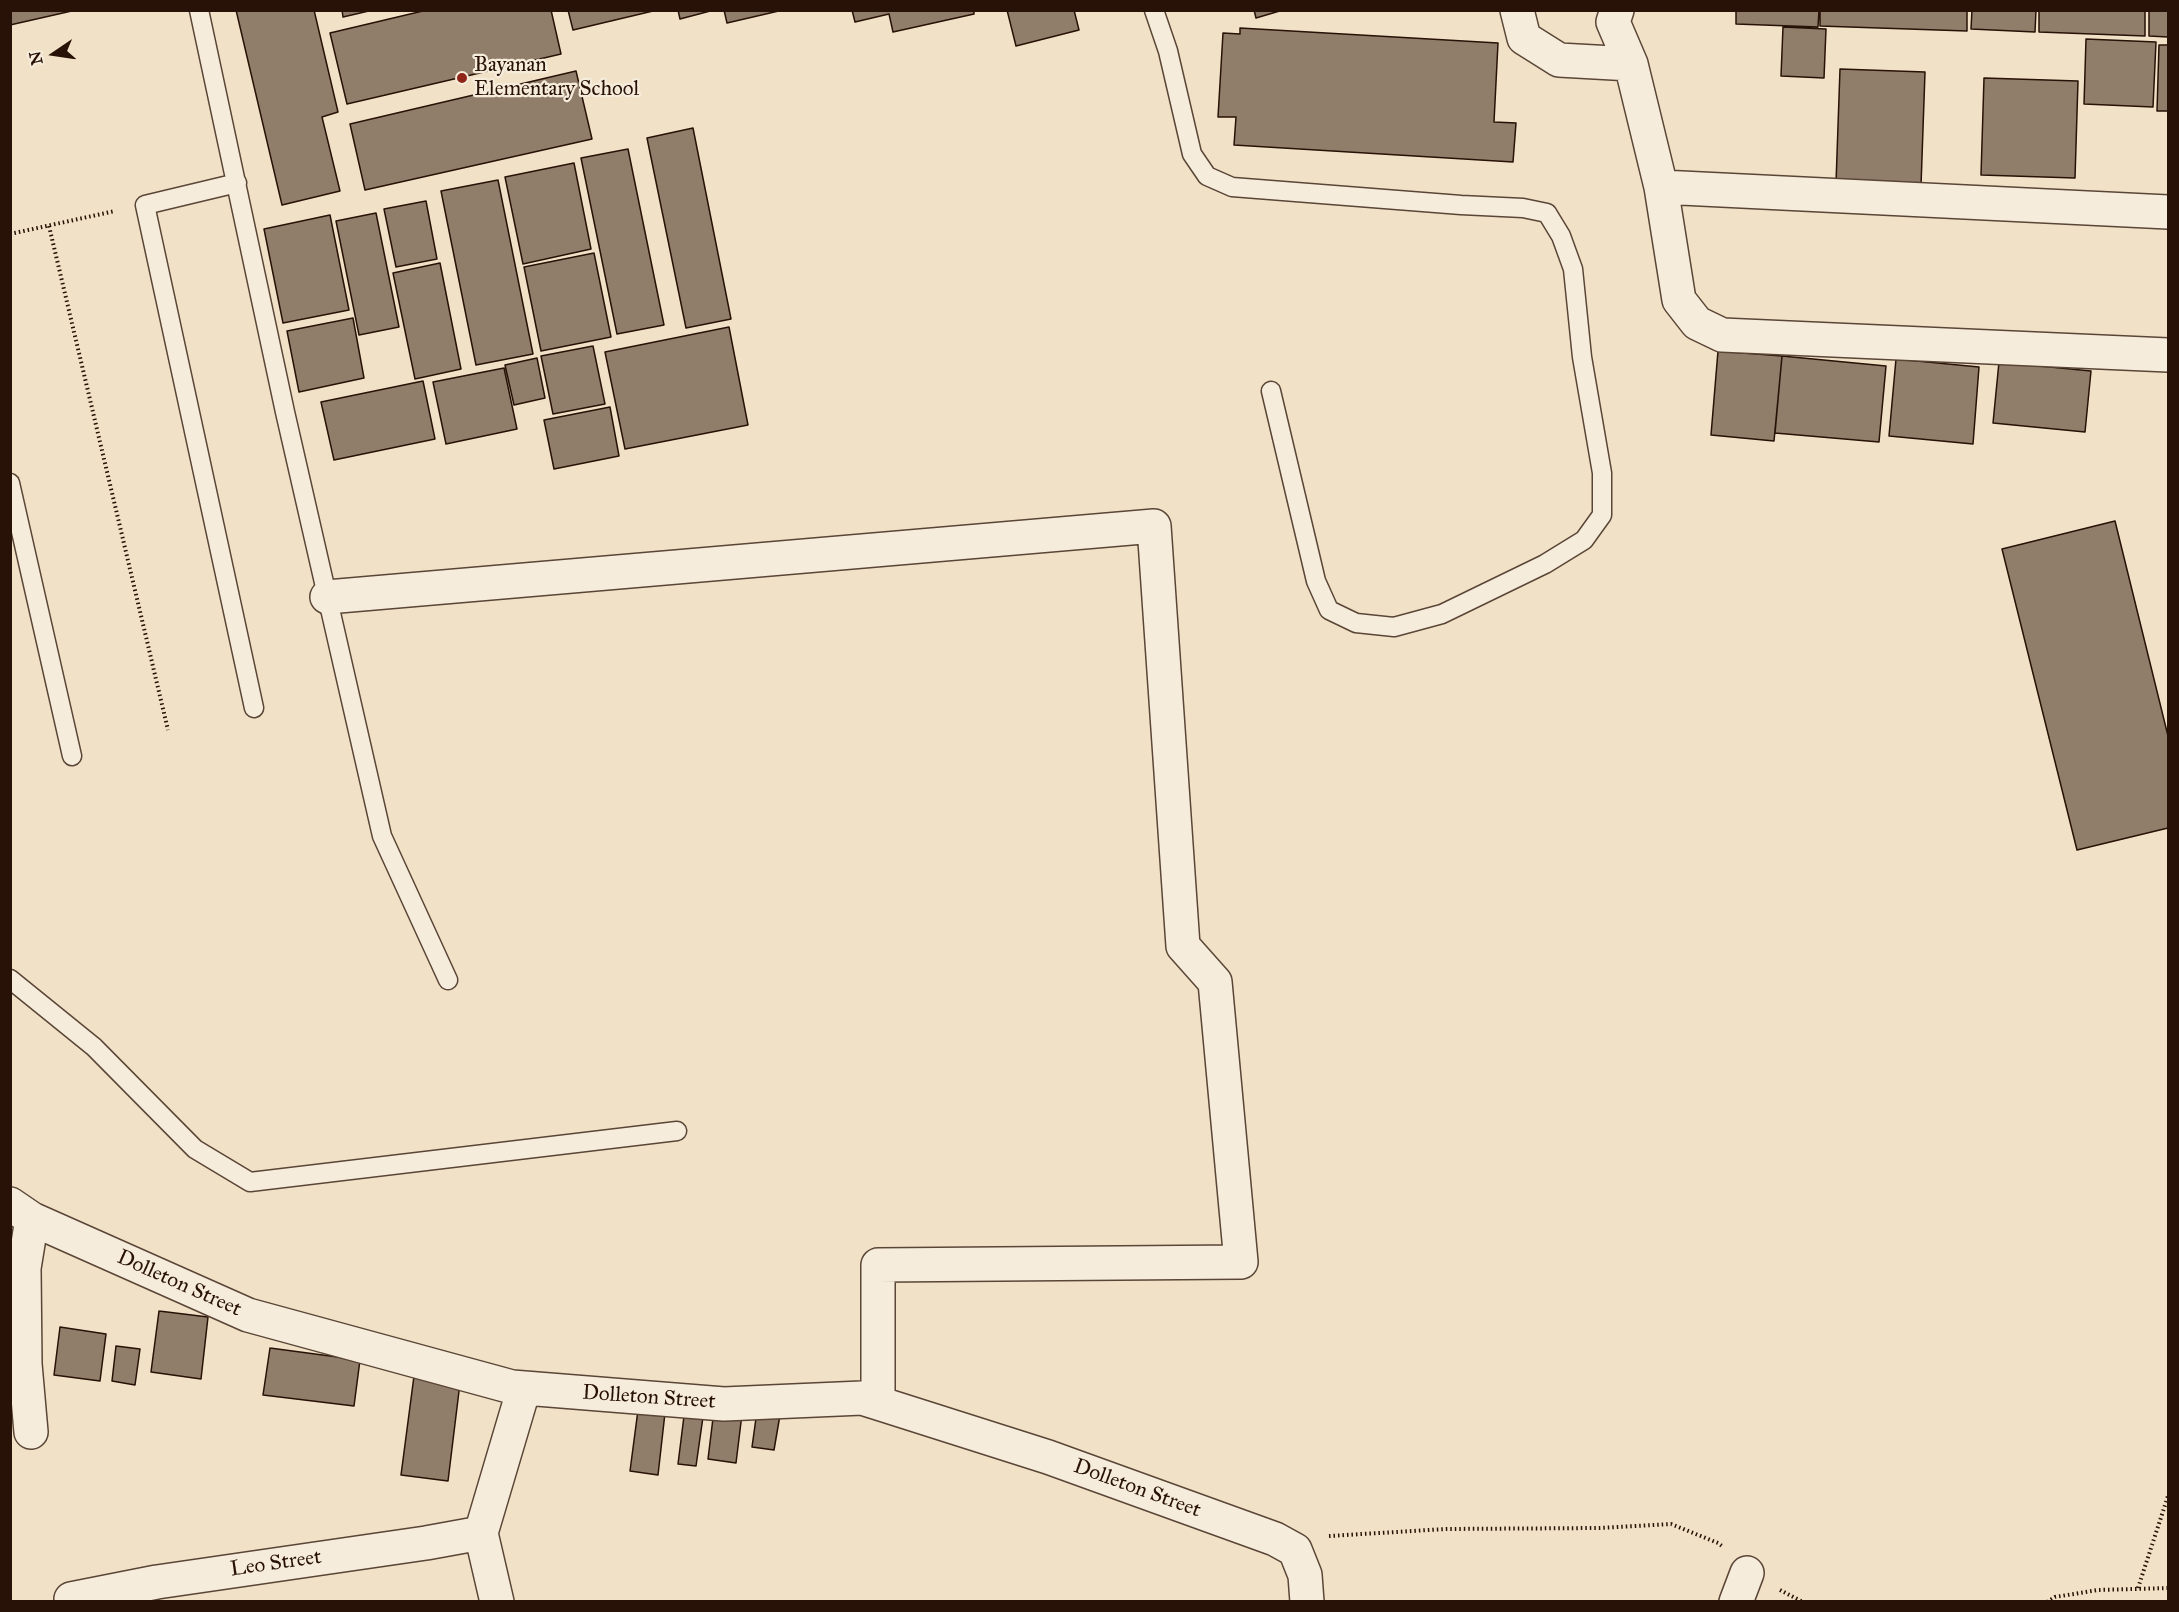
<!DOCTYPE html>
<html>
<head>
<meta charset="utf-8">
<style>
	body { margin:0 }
	#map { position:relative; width:2179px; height:1612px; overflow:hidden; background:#f1e2c7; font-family:"IM FELL Great Primer",serif }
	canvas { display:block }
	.frame { position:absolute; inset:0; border:12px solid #281106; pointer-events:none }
	.north { position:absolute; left:24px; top:24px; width:60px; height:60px; -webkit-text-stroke:4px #f6ecdb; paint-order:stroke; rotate:257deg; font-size:16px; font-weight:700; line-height:24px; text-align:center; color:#281106 }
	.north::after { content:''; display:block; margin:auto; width:21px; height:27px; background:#281106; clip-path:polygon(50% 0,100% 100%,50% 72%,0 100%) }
</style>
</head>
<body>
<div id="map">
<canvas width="2179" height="1612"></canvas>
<div class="frame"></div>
<div class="north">N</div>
</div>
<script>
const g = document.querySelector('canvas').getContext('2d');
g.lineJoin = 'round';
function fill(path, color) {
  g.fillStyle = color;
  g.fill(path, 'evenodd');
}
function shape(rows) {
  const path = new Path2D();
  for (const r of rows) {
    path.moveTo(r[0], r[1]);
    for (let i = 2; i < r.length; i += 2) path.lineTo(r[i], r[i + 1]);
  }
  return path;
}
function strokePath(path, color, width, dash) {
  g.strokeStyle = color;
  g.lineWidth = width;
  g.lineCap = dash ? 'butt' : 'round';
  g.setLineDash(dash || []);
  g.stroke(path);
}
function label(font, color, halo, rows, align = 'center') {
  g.font = font + ' "IM FELL Great Primer",serif';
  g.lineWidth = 4.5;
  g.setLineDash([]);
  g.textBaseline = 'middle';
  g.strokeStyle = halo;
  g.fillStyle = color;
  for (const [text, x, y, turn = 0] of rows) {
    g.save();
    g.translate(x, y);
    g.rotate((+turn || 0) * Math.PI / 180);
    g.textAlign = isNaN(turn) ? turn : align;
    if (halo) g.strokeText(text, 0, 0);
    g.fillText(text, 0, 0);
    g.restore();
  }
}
const building = shape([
	[10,10,76,10,10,25,10,10],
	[236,10,314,10,338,112,322,117,340,191,282,205,236,10],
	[342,10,373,10,343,17,342,10],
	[427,10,551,10,561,54,347,104,330,33,427,10],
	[568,10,653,10,653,11,573,30,568,10],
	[678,10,714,10,680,19,678,10],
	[724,10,783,10,727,23,724,10],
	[852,10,974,10,974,14,893,32,889,14,855,22,852,10],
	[1007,10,1074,10,1079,30,1016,46,1007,10],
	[1254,10,1283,10,1256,18,1254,10],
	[1736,10,1819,10,1818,27,1736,24,1736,10],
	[1820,10,1967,10,1967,31,1820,26,1820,10],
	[1972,10,2036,10,2035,32,1971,29,1972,10],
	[2039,10,2145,10,2145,36,2039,32,2039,10],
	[2149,10,2168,10,2168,37,2149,36,2149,10],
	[1783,27,1826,29,1824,78,1781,76,1783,27],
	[1240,28,1498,43,1494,122,1516,123,1513,162,1234,145,1236,117,1218,117,1223,33,1240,34,1240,28],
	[2086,39,2156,42,2153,107,2084,104,2086,39],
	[2159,45,2168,45,2168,111,2157,111,2159,45],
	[1840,69,1925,72,1921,186,1836,183,1840,69],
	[576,71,592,139,365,190,350,124,576,71],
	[1984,78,2078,81,2075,178,1981,175,1984,78],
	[693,128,731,319,686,328,647,138,693,128],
	[628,149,664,325,617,334,581,158,628,149],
	[574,163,591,249,523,264,505,177,574,163],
	[498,180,533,354,476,365,441,191,498,180],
	[426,201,437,259,396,267,384,209,426,201],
	[376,213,399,327,359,335,336,221,376,213],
	[330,215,349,310,283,323,264,229,330,215],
	[594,253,611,337,541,351,524,267,594,253],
	[440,263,461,369,415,379,393,273,440,263],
	[353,318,364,378,299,392,287,331,353,318],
	[729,327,748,425,625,449,605,352,729,327],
	[593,346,605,404,553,414,541,356,593,346],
	[1718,351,1782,356,1774,441,1711,435,1718,351],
	[1782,356,1886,366,1879,442,1775,433,1782,356],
	[537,358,545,398,514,405,505,365,537,358],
	[1896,359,1979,367,1973,444,1889,436,1896,359],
	[1999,362,2091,371,2085,432,1993,423,1999,362],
	[504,368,517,429,446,444,433,382,504,368],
	[423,381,435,439,334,460,321,402,423,381],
	[610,407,619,456,554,469,544,420,610,407],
	[2115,521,2168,736,2168,828,2077,850,2002,549,2115,521],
	[159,1311,208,1317,201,1379,151,1372,159,1311],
	[60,1327,106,1334,100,1381,54,1375,60,1327],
	[116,1346,140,1349,135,1385,112,1381,116,1346],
	[270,1348,360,1360,354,1406,263,1395,270,1348],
	[414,1376,460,1383,448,1481,401,1475,414,1376],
	[685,1408,704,1410,696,1466,678,1464,685,1408],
	[638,1410,665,1413,658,1475,630,1471,638,1410],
	[714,1410,742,1414,736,1463,708,1459,714,1410],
	[757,1411,780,1415,774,1450,752,1447,757,1411]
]);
fill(building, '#917e6a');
strokePath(building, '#281106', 1.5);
const service = shape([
	[199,10,285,412,382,836,448,980],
	[1154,10,1168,51,1192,154,1207,176,1232,187,1461,205,1523,208,1547,213,1561,236,1573,269,1582,357,1602,473,1602,515,1584,540,1545,564,1442,614,1394,627,1356,623,1329,610,1316,581,1271,391],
	[237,183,145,205,254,708],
	[10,483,72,756],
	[10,979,94,1047,195,1149,250,1182,677,1131]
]);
const minor = shape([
	[1517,10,1524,38,1559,60,1631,64],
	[1617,10,1613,22,1631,64,1661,187,1679,300,1697,323,1722,335,2168,355],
	[1661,187,2168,212],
	[327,597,1154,526,1183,946,1215,982,1241,1262,878,1265,878,1403],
	[10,1204,32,1219,248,1315,512,1387,724,1404,862,1398,878,1403,1048,1457,1275,1539,1295,1550,1305,1575,1307,1602],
	[25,1364,31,1432],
	[10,1367,25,1364,24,1268,32,1219],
	[71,1599,157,1582,426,1543,481,1533],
	[497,1602,481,1533,524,1388],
	[1736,1602,1747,1573]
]);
strokePath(service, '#5a4536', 21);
strokePath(minor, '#5a4536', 36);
strokePath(shape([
	[49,226,168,730],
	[10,234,115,211],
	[1329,1536,1446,1529,1600,1528,1671,1524,1718,1543,1722,1546],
	[2138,1588,2168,1496],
	[1780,1590,1803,1602],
	[2047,1602,2055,1597,2098,1590,2168,1588]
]), '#281106', 4, [1.5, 3]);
strokePath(service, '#f6ecdb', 18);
strokePath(minor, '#f6ecdb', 33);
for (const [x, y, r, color] of [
	[462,78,6,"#8f2418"]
]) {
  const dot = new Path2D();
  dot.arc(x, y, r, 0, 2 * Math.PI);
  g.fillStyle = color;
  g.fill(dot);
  strokePath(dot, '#f6ecdb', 2);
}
label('21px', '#281106', '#f6ecdb', [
	["Bayanan",474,66],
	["Elementary School",474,90]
], 'left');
label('21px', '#281106', '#f6ecdb', [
	["Dolleton Street",179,1284,24],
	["Dolleton Street",649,1398,4],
	["Dolleton Street",1137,1489,20],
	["Leo Street",276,1564,-8]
]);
</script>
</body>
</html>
